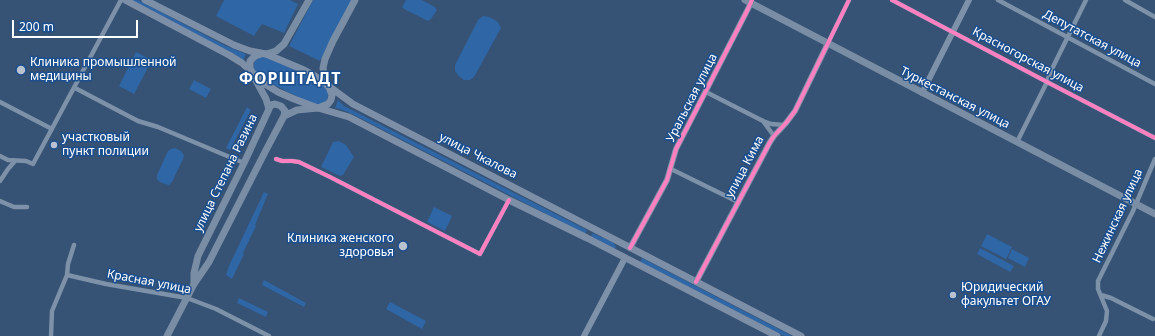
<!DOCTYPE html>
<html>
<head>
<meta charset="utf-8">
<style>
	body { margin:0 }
	#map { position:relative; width:1155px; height:336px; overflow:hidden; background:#365274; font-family:"Noto Sans",sans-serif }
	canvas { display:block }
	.scale { position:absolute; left:12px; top:20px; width:126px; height:18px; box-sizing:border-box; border:2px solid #fff; border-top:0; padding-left:5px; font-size:12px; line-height:14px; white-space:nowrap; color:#fff; -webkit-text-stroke:3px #1b4f8f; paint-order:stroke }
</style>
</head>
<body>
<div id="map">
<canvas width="1155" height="336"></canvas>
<div class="scale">200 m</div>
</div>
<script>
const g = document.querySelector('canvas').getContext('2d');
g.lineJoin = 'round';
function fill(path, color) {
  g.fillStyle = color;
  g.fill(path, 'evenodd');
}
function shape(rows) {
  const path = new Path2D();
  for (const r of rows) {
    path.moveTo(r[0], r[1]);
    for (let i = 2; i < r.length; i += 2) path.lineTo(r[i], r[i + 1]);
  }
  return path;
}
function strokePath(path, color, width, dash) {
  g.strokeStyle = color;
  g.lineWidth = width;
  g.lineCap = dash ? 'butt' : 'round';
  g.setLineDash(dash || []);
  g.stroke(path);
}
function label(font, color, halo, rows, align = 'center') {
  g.font = font + ' "Noto Sans",sans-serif';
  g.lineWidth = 3;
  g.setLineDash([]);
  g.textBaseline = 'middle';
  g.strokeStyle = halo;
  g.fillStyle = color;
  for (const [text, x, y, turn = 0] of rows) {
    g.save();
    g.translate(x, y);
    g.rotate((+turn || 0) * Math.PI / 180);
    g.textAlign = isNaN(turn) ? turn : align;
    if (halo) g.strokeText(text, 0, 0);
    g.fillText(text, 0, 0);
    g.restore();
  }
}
fill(shape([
	[130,0,138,0,226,46,246,54,243,61],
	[224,0,290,0,298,4,284,33,262,24,254,36,216,16],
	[313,0,352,0,320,61,289,46],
	[406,0,422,0,435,7,437,10,431,19,428,21,404,9,402,7],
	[483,16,489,17,493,19,498,22,501,28,474,77,470,80,464,80,458,75,455,71,455,65,478,20],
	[136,52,152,60,134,94,119,86],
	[263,57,268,58,313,78,325,87,328,91,328,96,327,100,325,102,318,105,300,98,268,82,256,72,254,68,254,61,258,58],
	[194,80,211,89,206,98,189,89],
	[338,100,344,106,587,230,585,234,352,114,340,109,335,108],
	[247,107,251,110,230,150,226,148],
	[339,141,346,145,354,157,343,175,340,176,321,167,333,142],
	[175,148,181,151,184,155,183,159,172,182,169,185,165,184,160,182,157,179,157,175,168,151,171,149],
	[264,192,268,194,255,225,256,226,243,253,244,254,232,279,226,275,229,266],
	[434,207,452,216,445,231,427,222],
	[592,233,613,242,616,247,615,249,591,237],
	[987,234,1012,247,1006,259,981,246],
	[980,248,1014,266,1010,272,977,254],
	[1012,249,1029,258,1025,267,1008,258],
	[642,258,792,336,784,336,640,262],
	[264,280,306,303,304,307,262,285],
	[239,298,268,312,266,317,237,303],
	[390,302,426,321,422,329,386,309]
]), '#2f66a5');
strokePath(shape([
	[892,0,1047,82,1155,138],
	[998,0,1155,84],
	[1125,0,1155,17],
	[828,43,849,0],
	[75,88,138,121,158,127,244,163],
	[706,92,763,121,771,124,784,125],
	[0,102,52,129],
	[763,121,774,136],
	[1017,142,1047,82,1050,73,1086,0],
	[0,156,8,160,26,161,33,164,121,0],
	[276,159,282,161,292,161,299,162,330,177,480,254,509,200],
	[671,169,738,202],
	[0,181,8,169,15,161],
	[0,201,14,207,27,207],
	[67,275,106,284,187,298,216,309,269,336],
	[1101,295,1111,298,1153,319],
	[51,336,52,311,67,275,68,264,74,245],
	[1099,336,1106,321,1107,311,1098,289,1098,281,1133,211,1155,159]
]), '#7d92a8', 4.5);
strokePath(shape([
	[922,93,969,0],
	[630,248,667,180,676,149,751,3],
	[696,282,770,142,774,136,786,123,795,111,828,43],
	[584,336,625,258]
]), '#7d92a8', 6);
strokePath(shape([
	[745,0,1155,214],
	[266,54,276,51,284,44,309,0],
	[328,86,325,79,323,68,325,59,333,41,355,0],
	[269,109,271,105,275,104,281,106,285,111,284,116],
	[194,284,194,273,198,256,244,163,269,109,266,99,253,75],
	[167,336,194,284,209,262,265,152,284,116,297,110,318,108]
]), '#798da4', 7);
strokePath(shape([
	[125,0,229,55,242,63,265,84,278,92,294,99,318,108,349,117,509,200,587,238,777,336],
	[145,0,234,45,250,51,266,54,304,70,315,76,353,104,801,336],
	[252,72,250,68,250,61,255,56,261,54],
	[318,108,328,104,331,100,332,95,329,87]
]), '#7d8ea7', 7);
strokePath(shape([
	[892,0,1047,82,1155,138],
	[276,159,282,161,292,161,299,162,330,177,480,254,509,200],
	[630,248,667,180,676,149,747,11,752,0],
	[696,282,770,142,774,136,786,123,795,111,849,0]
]), '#ff80c0', 4);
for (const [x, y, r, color] of [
	[21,70,5,"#b9c2ce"],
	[54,145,4,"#b9c2ce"],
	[403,246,5,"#b9c2ce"],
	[953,295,4,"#b9c2ce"]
]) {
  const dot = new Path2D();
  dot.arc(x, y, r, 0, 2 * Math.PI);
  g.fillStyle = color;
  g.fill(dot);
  strokePath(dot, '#1b4f8f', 1.5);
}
label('12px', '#fff', '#1b4f8f', [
	["Депутатская улица",1092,39,28],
	["Красногорская улица",1028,60,28],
	["Уральская улица",692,98,-63],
	["Туркестанская улица",955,98,27],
	["улица Чкалова",478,156,27],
	["улица Кима",745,167,-62],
	["улица Степана Разина",226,173,-64],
	["Нежинская улица",1118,216,-65],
	["Красная улица",149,282,11]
]);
label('12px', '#fff', '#1b4f8f', [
	["Клиника промышленной",30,63],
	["медицины",30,77],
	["участковый",62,138],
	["пункт полиции",62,152],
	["Клиника женского",394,239,"right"],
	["здоровья",394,253,"right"],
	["Юридический",961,288],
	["факультет ОГАУ",961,302]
], 'left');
g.letterSpacing = '1px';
label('bold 16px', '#fff', '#1b4f8f', [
	["ФОРШТАДТ",290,79]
]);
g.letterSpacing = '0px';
</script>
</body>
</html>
